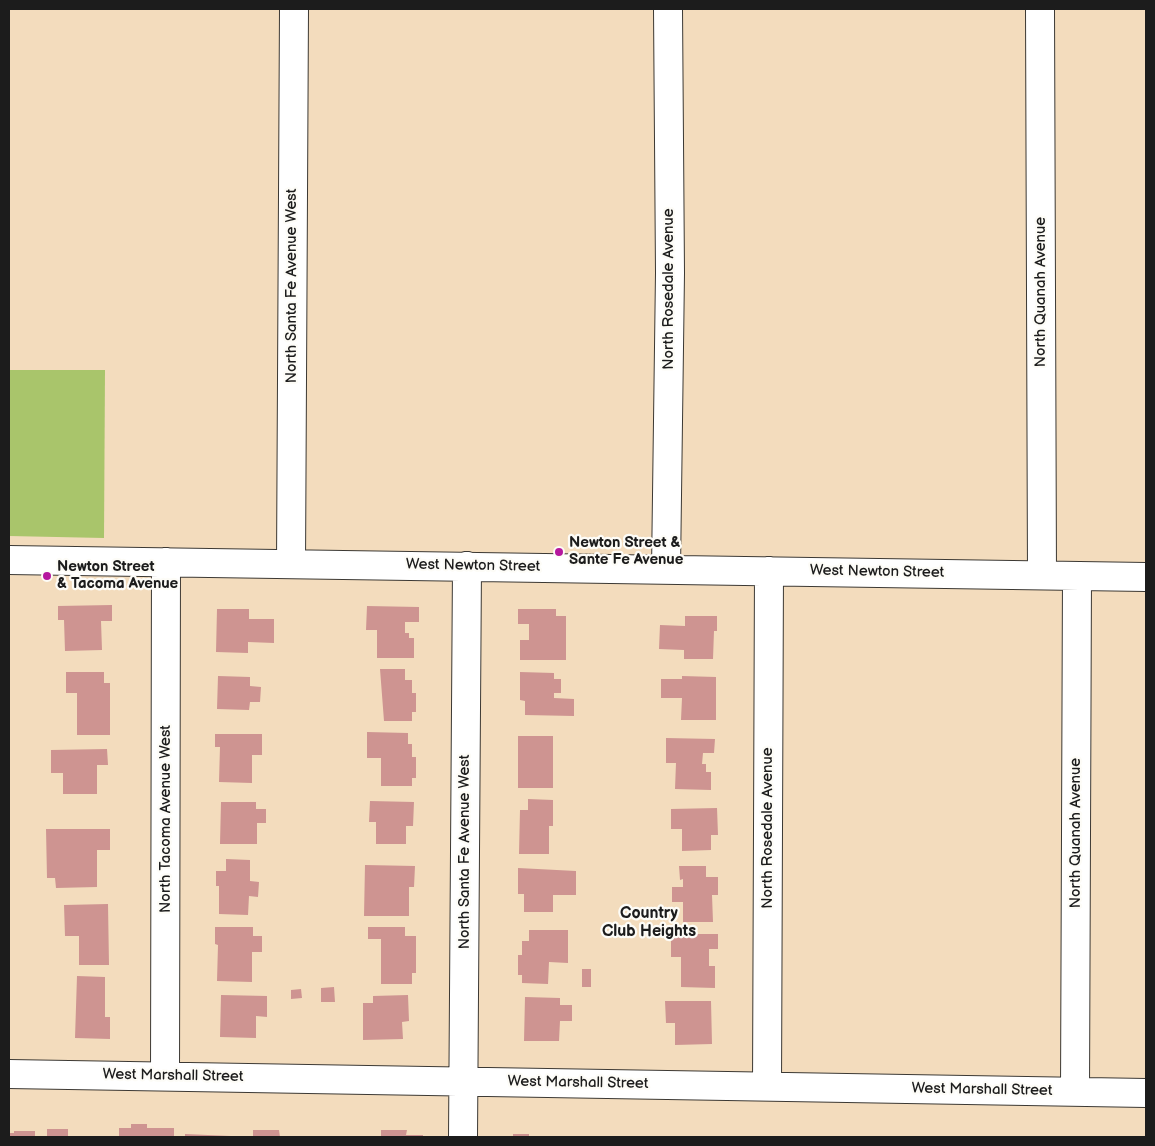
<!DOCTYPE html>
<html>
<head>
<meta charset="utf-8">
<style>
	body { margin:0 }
	#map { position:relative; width:1155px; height:1146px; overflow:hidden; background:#f3dcbd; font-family:"Balsamiq Sans",sans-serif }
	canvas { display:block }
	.frame { position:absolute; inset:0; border:10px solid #1c1c1c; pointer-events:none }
</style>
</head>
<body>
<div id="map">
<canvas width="1155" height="1146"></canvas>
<div class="frame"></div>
</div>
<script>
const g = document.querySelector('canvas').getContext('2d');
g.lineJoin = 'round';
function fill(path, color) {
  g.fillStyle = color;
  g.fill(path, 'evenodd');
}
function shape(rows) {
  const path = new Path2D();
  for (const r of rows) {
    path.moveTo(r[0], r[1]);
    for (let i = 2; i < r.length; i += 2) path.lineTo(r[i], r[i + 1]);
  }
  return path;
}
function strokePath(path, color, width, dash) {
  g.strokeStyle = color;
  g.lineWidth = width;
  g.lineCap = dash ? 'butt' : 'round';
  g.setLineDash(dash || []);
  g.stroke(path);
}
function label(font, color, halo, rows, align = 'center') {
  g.font = font + ' "Balsamiq Sans",sans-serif';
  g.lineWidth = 4.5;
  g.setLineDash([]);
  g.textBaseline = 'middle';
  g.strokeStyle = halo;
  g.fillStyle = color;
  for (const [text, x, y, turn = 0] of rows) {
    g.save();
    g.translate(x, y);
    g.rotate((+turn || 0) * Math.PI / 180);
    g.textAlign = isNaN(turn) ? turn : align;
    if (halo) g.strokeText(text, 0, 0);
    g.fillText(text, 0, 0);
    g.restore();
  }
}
fill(shape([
	[9,370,105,370,104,538,9,536]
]), '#a9c56b');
fill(shape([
	[112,605,112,621,101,621,102,650,65,651,64,620,58,620,58,606],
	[367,606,419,607,419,622,405,622,405,633,409,633,409,638,414,638,414,658,377,658,377,630,366,630],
	[217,609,249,609,249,619,274,619,274,643,248,642,248,653,216,652],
	[518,609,556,609,556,616,566,616,566,660,520,660,520,640,529,640,529,624,518,624],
	[685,616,717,616,717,631,714,631,713,659,684,659,684,650,659,649,660,625,685,626],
	[380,669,405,669,405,680,412,680,412,693,416,693,416,712,412,712,412,721,384,721],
	[66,672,104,672,104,683,110,683,110,735,77,735,77,693,66,693],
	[520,672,554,673,554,679,561,679,561,693,554,693,554,698,574,699,574,716,525,715,525,701,520,700],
	[218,676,250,677,250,686,261,687,260,702,250,702,249,710,217,709],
	[682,676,716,677,716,720,681,720,682,698,661,698,661,679,682,679],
	[367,732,408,733,408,744,412,744,412,757,416,757,416,778,412,778,412,786,381,786,381,758,367,758],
	[215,734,262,734,262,755,252,755,252,783,219,782,220,747,215,747],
	[518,736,553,736,553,788,518,788],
	[666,738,715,739,714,753,703,753,702,764,706,764,706,772,711,772,711,790,675,789,676,763,666,763],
	[107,749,108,765,97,765,97,794,63,794,63,773,51,773,51,750],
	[528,799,553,800,553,826,549,826,549,854,519,854,520,810,528,810],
	[370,801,414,802,413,826,406,826,406,844,376,844,376,822,369,822],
	[221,802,256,802,256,809,266,809,266,823,257,823,257,844,220,844],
	[717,808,718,835,711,835,711,850,682,851,682,829,671,829,671,809],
	[46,829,110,829,110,850,97,850,97,887,56,888,55,878,47,878],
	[226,859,250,860,250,881,259,882,258,897,249,896,248,915,219,914,219,886,216,886,216,871,226,871],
	[365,865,415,866,414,887,409,887,409,916,364,916],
	[679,866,706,866,706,877,718,877,718,895,712,895,713,922,683,922,683,902,672,902,672,887,683,887,683,879,680,880],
	[518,868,576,871,576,895,553,895,553,912,524,912,524,894,518,894],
	[108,904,109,965,79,965,79,936,65,936,64,905],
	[215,927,253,927,253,936,262,936,262,952,252,952,252,982,217,981,218,945,215,944],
	[368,927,405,927,405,936,416,936,416,973,412,973,412,984,381,984,381,939,368,939],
	[529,930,568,930,568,963,549,962,548,984,522,983,522,975,518,975,518,955,522,955,522,941,529,941],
	[671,934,718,934,718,949,709,949,709,966,715,966,715,988,681,987,681,957,671,957],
	[582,969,591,969,591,987,582,987],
	[77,976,105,977,105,1017,110,1017,110,1039,75,1038],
	[334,987,335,1002,321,1002,321,988],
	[301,989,302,998,291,999,291,990],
	[221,995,267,996,267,1017,256,1016,256,1038,220,1037],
	[408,995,409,1021,402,1022,403,1039,363,1040,363,1003,373,1003,373,996],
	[525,997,560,998,560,1005,572,1005,572,1021,560,1021,559,1041,524,1041],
	[665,1001,711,1001,712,1044,675,1045,675,1023,666,1023],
	[131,1124,147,1124,147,1128,174,1128,174,1137,119,1137,119,1128,131,1128],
	[47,1129,68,1129,68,1137,47,1137],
	[253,1130,279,1130,280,1137,253,1137],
	[381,1130,407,1130,406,1135,423,1135,423,1137,381,1137],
	[14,1131,35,1131,35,1137,9,1137,9,1133,14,1133],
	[185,1134,231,1136,231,1137,185,1137],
	[513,1134,529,1134,529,1137,513,1137]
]), '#ce9491');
const minor = shape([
	[1040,9,1042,575],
	[9,560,1146,577],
	[291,563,294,9],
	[666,569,670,273,668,9],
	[9,1074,1146,1093],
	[165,1075,166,562],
	[767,1086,769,571],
	[1075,1091,1077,576],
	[463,1137,467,566]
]);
strokePath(minor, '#3c3934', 30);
strokePath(minor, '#fff', 28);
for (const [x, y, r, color] of [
	[559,552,5,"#b5179e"],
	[47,576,5,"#b5179e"]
]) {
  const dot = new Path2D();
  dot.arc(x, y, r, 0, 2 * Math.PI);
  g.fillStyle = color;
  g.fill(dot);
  strokePath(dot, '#fdfcf7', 2);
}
label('15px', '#1c1c1c', '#fdfcf7', [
	["North Santa Fe Avenue West",292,286,-90],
	["North Rosedale Avenue",669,289,-90],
	["North Quanah Avenue",1041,292,-90],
	["West Newton Street",473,566,1],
	["West Newton Street",877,572,1],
	["North Tacoma Avenue West",166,819,-90],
	["North Rosedale Avenue",768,828,-90],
	["North Quanah Avenue",1076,833,-90],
	["North Santa Fe Avenue West",465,852,-90],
	["West Marshall Street",173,1076,1],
	["West Marshall Street",578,1083,1],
	["West Marshall Street",982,1090,1]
]);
label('bold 15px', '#1c1c1c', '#fdfcf7', [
	["Newton Street &",569,543],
	["Sante Fe Avenue",569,560],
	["Newton Street",57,567],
	["& Tacoma Avenue",57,584]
], 'left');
label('bold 16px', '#1c1c1c', '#fdfcf7', [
	["Country",649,914],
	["Club Heights",649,932]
]);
</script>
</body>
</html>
